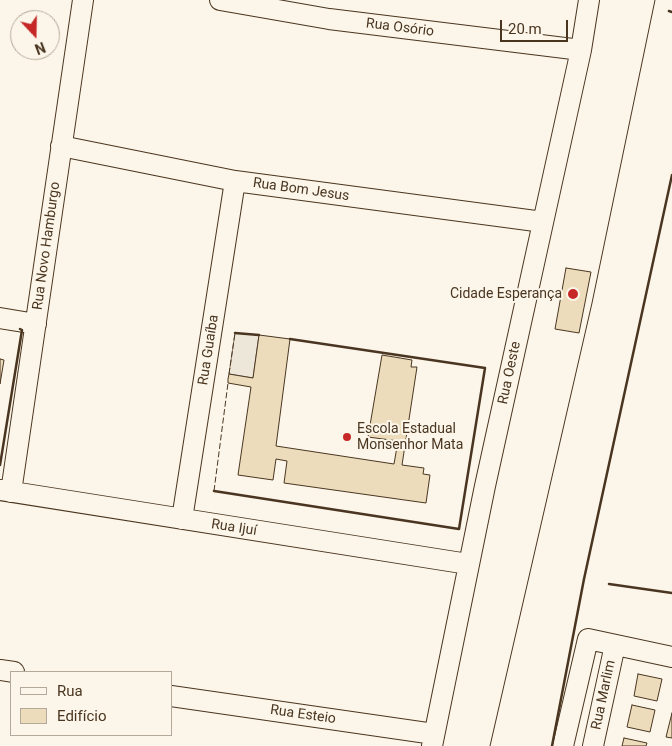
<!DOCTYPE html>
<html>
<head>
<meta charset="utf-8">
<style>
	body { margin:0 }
	#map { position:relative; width:672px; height:746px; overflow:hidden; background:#fbf6e9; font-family:Roboto,sans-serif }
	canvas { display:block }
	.legend { position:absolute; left:10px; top:671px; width:162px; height:65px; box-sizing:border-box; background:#fbf6e9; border:1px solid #b4a999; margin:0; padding:6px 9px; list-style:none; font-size:15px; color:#4a3520 }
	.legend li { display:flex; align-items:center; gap:10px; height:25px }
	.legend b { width:25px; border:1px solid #b4a999 }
	.north { position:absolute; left:10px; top:10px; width:50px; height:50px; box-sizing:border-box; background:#fbf6e9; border:1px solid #b4a999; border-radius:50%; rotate:159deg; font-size:14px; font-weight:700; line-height:20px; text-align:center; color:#4a3520 }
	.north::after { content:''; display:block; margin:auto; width:18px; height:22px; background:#c62828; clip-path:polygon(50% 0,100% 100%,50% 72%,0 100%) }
	.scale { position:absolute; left:500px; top:20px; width:68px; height:22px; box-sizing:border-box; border:2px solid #4a3520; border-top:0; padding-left:6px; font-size:15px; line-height:18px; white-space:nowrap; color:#4a3520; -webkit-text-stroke:4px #fbf6e9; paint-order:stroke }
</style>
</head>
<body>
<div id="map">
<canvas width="672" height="746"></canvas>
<ul class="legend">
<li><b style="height:6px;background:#fbf6e9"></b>Rua</li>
<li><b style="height:14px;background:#ecdcbc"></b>Edifício</li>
</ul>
<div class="north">N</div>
<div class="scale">20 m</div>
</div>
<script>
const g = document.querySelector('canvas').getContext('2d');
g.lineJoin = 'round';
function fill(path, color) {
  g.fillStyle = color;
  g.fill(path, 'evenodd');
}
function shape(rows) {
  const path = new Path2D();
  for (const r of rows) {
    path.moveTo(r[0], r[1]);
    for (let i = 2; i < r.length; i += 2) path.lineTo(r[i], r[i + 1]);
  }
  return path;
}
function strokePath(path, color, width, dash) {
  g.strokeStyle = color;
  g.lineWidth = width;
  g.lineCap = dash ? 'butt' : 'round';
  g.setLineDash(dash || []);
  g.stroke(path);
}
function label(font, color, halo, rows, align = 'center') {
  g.font = font + ' Roboto,sans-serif';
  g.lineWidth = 4;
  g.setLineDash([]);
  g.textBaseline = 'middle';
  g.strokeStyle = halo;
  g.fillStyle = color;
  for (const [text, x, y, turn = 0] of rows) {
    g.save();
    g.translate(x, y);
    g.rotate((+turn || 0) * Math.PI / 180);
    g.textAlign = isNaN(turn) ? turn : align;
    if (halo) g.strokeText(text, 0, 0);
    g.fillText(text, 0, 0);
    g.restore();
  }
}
const parking = shape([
	[235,333,259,335,253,378,229,374,235,333]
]);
fill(parking, '#ede7d9');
strokePath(parking, '#887966', 1);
const building = shape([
	[566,268,591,272,579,333,555,329,566,268],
	[259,335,290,339,276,446,394,464,398,441,368,437,382,355,412,360,411,367,417,367,402,465,424,468,423,474,430,475,426,503,284,483,287,461,276,459,273,480,238,475,251,387,228,383,228,379,229,374,253,378,259,335],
	[0,359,4,360,0,384,0,359],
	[638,674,662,679,657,701,634,696,638,674],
	[632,705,655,710,650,732,627,727,632,705],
	[672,713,672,738,666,737,672,713],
	[624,738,647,743,646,746,622,746,624,738]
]);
fill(building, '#ecdcbc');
strokePath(building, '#4a3520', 1);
const minor = shape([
	[220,0,329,19,581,50],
	[61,146,235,181,543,222],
	[0,318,36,324],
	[0,490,468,564],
	[11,492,83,0],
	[182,519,235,181],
	[0,670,14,672],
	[171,696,434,734],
	[432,746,485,486,581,50,589,0],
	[563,746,588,639,672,657],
	[593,746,615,645]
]);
strokePath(minor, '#4a3520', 22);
strokePath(minor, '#fbf6e9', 20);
strokePath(shape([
	[490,746,592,303,655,0]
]), '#4a3520', 1);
strokePath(shape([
	[229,374,235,333],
	[214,491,228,383]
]), '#4a3520', 1, [6, 2.5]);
strokePath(shape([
	[669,11,672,12],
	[235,333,259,335],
	[0,465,22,330,20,329],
	[214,491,459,529,485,368,290,339],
	[609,584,672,593],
	[552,746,584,579,672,175]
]), '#4a3520', 2.5);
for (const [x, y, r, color] of [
	[573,294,6,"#c62828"],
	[347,437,5,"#c62828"]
]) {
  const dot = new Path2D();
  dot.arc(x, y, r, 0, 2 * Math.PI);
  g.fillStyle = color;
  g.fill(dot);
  strokePath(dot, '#fbf6e9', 2);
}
label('14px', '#4a3520', '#fbf6e9', [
	["Rua Osório",400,28,7],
	["Rua Bom Jesus",301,190,8],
	["Rua Novo Hamburgo",47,246,-82],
	["Rua Guaíba",209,350,-81],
	["Rua Oeste",510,373,-78],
	["Rua Ijuí",234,528,9],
	["Rua Marlim",604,695,-78],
	["Rua Esteio",303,715,8]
]);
label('14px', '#4a3520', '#fbf6e9', [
	["Cidade Esperança",562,294],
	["Escola Estadual",357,429,"left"],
	["Monsenhor Mata",357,445,"left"]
], 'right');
</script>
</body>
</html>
